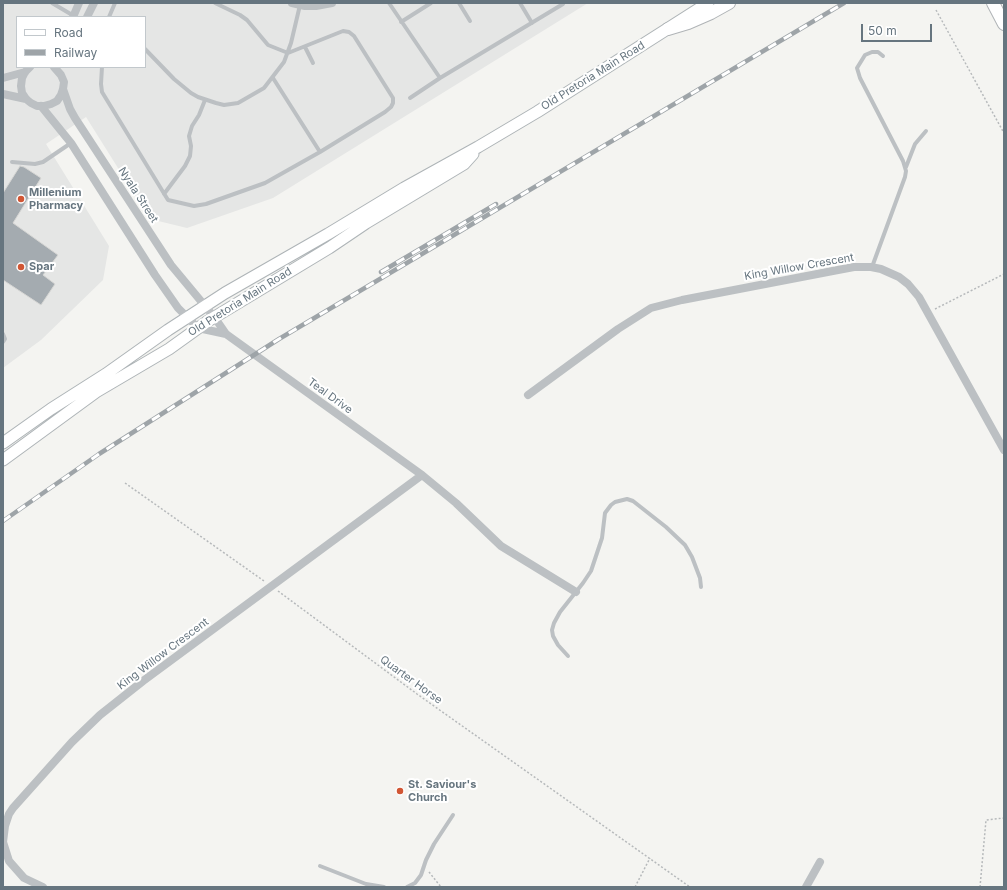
<!DOCTYPE html>
<html>
<head>
<meta charset="utf-8">
<style>
	body { margin:0 }
	#map { position:relative; width:1007px; height:890px; overflow:hidden; background:#f4f4f1; font-family:Inter,sans-serif }
	canvas { display:block }
	.frame { position:absolute; inset:0; border:4px solid #66757f; pointer-events:none }
	.legend { position:absolute; left:16px; top:16px; width:130px; height:52px; box-sizing:border-box; background:#fff; border:1px solid #c2c8cc; margin:0; padding:5px 7px; list-style:none; font-size:12px; color:#66757f }
	.legend li { display:flex; align-items:center; gap:8px; height:20px }
	.legend b { width:20px; border:1px solid #c2c8cc }
	.scale { position:absolute; left:861px; top:24px; width:71px; height:18px; box-sizing:border-box; border:2px solid #66757f; border-top:0; padding-left:5px; font-size:12px; line-height:14px; white-space:nowrap; color:#66757f; -webkit-text-stroke:3px #fff; paint-order:stroke }
</style>
</head>
<body>
<div id="map">
<canvas width="1007" height="890"></canvas>
<div class="frame"></div>
<ul class="legend">
<li><b style="height:5px;background:#fff"></b>Road</li>
<li><b style="height:5px;background:#9ea4a8"></b>Railway</li>
</ul>
<div class="scale">50 m</div>
</div>
<script>
const g = document.querySelector('canvas').getContext('2d');
g.lineJoin = 'round';
function fill(path, color) {
  g.fillStyle = color;
  g.fill(path, 'evenodd');
}
function shape(rows) {
  const path = new Path2D();
  for (const r of rows) {
    path.moveTo(r[0], r[1]);
    for (let i = 2; i < r.length; i += 2) path.lineTo(r[i], r[i + 1]);
  }
  return path;
}
function strokePath(path, color, width, dash) {
  g.strokeStyle = color;
  g.lineWidth = width;
  g.lineCap = dash ? 'butt' : 'round';
  g.setLineDash(dash || []);
  g.stroke(path);
}
function label(font, color, halo, rows, align = 'center') {
  g.font = font + ' Inter,sans-serif';
  g.lineWidth = 4;
  g.setLineDash([]);
  g.textBaseline = 'middle';
  g.strokeStyle = halo;
  g.fillStyle = color;
  for (const [text, x, y, turn = 0] of rows) {
    g.save();
    g.translate(x, y);
    g.rotate((+turn || 0) * Math.PI / 180);
    g.textAlign = isNaN(turn) ? turn : align;
    if (halo) g.strokeText(text, 0, 0);
    g.fillText(text, 0, 0);
    g.restore();
  }
}
fill(shape([
	[3,3,588,3,273,198,187,228,150,219,86,117,46,144,109,246,103,280,41,340,3,368],
	[17,17,145,17,145,67,17,67]
]), '#e5e6e5');
const building = shape([
	[20,166,24,167,41,178,13,223,58,255,43,275,55,284,41,305,3,280,3,193,20,166]
]);
fill(building, '#a4abb0');
strokePath(building, '#d6d6d4', 1);
const secondary = shape([
	[3,443,51,409,106,374,168,330,225,293,328,234,404,188,478,147,537,112,708,3],
	[3,460,96,392,169,349,208,321,329,248,366,223,464,164,473,154]
]);
const primary = shape([
	[993,3,1004,24],
	[668,29,688,23,711,13,729,3]
]);
strokePath(secondary, '#aeb4b7', 13);
strokePath(primary, '#b0b4b7', 14);
strokePath(shape([
	[936,10,1004,133],
	[935,309,1004,274],
	[125,483,264,581],
	[278,591,417,694,690,887],
	[429,872,441,887],
	[635,887,650,858],
	[980,887,986,820,1004,818]
]), '#b6b9bb', 1.5, [2, 2]);
strokePath(shape([
	[52,3,74,16],
	[389,3,440,78,410,98],
	[459,3,470,21],
	[520,3,532,23],
	[109,17,115,3],
	[401,22,431,3],
	[305,47,313,63],
	[145,49,174,79,191,93,198,97,216,103,224,105,238,103,264,88,284,62,291,43,300,5],
	[102,67,101,84,102,92,168,200,194,206,206,204,265,183,320,152,385,112,391,107,393,103,393,98,354,36,349,32,343,31,288,53,268,45,247,20,240,15,215,3],
	[273,78,320,152],
	[440,78,563,4],
	[12,162,35,164,43,162,71,143],
	[906,167,915,144,926,131],
	[164,194,185,166,190,156,191,146,189,136,192,126,199,115,205,100],
	[872,267,905,177,906,171,903,161,860,78,857,68,865,55,872,52,878,52,883,56],
	[3,334,5,339,3,342],
	[568,656,558,645,553,636,552,630,554,623,560,612,583,583,591,571,602,538,605,513,611,505,615,502,627,499,633,501,666,527,685,545,692,557,700,578,701,587],
	[320,866,366,884,384,887],
	[407,887,415,883,421,875,426,860,434,844,453,815]
]), '#bcc0c3', 4);
strokePath(shape([
	[292,3,305,6,316,6,332,3],
	[73,17,79,3],
	[87,17,94,3],
	[30,67,25,72,22,78,21,86,22,93,26,99,31,103,37,106,44,106,51,104,57,101,61,95,63,89,64,82,61,75,54,67],
	[3,78,25,72],
	[63,89,70,109,75,118,171,265,215,318,226,334,422,475,456,503,501,546,576,592],
	[3,94,26,99],
	[41,106,71,143,155,275,178,308,198,328,226,334],
	[528,395,618,329,651,308,682,300,838,270,854,267,871,267,881,269,899,277,908,284,919,297,1004,450],
	[43,887,24,878,9,861,3,842,5,826,9,814,13,808,72,742,100,715,143,681,422,475],
	[806,887,820,862]
]), '#bcc0c3', 8);
strokePath(secondary, '#fff', 11);
strokePath(primary, '#fff', 12);
const rail = shape([
	[381,272,496,204],
	[3,521,99,454,279,339,844,3]
]);
strokePath(rail, '#9ea4a8', 4.5);
strokePath(rail, '#fff', 3, [9]);
for (const [x, y, r, color] of [
	[21,199,4,"#d15634"],
	[21,267,4,"#d15634"],
	[400,791,4,"#d15634"]
]) {
  const dot = new Path2D();
  dot.arc(x, y, r, 0, 2 * Math.PI);
  g.fillStyle = color;
  g.fill(dot);
  strokePath(dot, '#fff', 1.5);
}
label('11px', '#66757f', '#fff', [
	["Old Pretoria Main Road",593,76,-32],
	["Nyala Street",138,195,57],
	["King Willow Crescent",799,267,-10],
	["Old Pretoria Main Road",240,302,-32],
	["Teal Drive",330,396,36],
	["King Willow Crescent",163,654,-37],
	["Quarter Horse",411,680,36]
]);
label('bold 11px', '#66757f', '#fff', [
	["Millenium",29,193],
	["Pharmacy",29,206],
	["Spar",29,267],
	["St. Saviour's",408,785],
	["Church",408,798]
], 'left');
</script>
</body>
</html>
